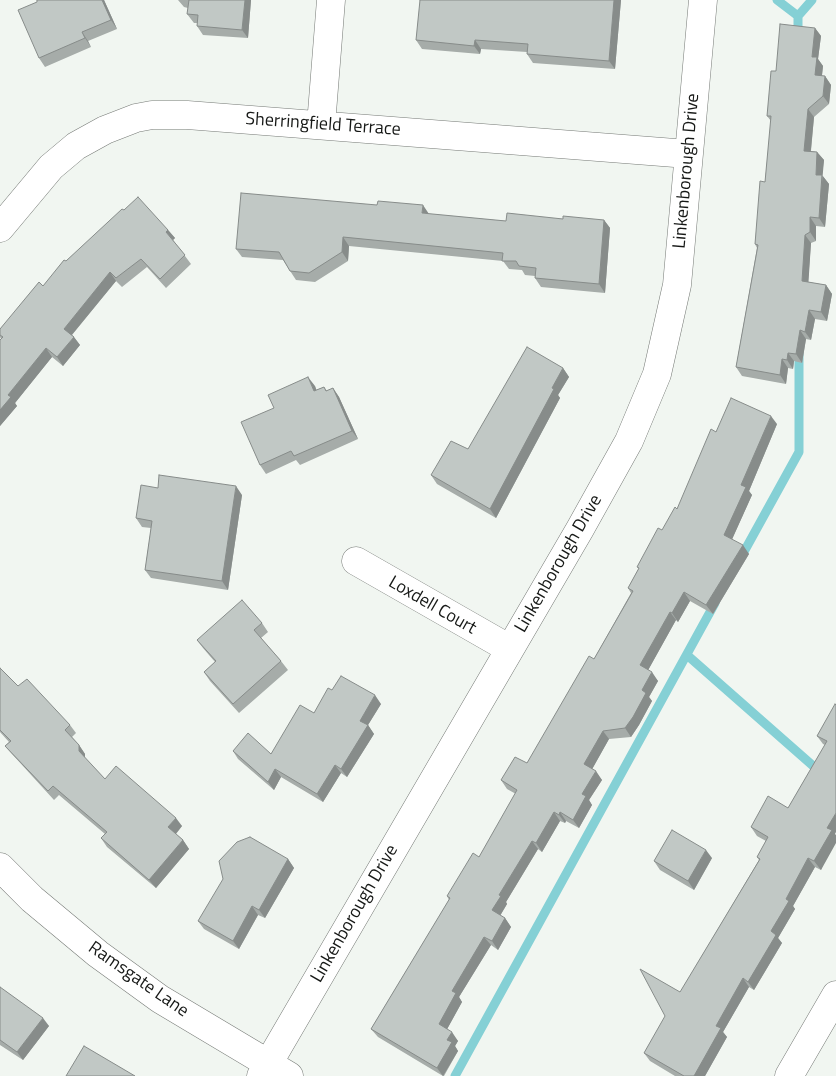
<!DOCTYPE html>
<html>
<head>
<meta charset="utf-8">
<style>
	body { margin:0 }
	canvas { display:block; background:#f1f6f1 }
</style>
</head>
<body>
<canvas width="836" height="1076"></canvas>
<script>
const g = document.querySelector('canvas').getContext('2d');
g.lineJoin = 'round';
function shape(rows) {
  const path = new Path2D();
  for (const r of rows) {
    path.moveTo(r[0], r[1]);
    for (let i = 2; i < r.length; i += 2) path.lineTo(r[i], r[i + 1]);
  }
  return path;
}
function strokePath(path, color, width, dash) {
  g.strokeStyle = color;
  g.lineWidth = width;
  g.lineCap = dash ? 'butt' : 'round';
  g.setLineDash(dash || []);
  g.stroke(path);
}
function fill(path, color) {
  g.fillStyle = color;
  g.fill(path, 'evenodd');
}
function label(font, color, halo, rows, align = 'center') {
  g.font = font + ' "Titillium Web",sans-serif';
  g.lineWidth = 4;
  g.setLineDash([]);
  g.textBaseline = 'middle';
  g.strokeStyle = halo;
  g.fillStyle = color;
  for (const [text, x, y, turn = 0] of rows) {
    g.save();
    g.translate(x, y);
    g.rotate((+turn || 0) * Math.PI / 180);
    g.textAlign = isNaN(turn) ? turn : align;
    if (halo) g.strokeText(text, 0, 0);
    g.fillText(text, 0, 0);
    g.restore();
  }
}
strokePath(shape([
	[777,0,798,16],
	[798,37,798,16,812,0],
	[740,559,799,452,799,352],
	[687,655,836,786],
	[455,1076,715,603]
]), '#85d0d5', 9);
const minor = shape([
	[321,125,331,0],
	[0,228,51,167,76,146,105,130,136,118,152,115,187,115,688,154],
	[356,561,510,649],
	[0,867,32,899,98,954,160,999,289,1076],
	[261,1076,580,529,629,441,657,374,677,285,703,0],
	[789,1076,836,995]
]);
strokePath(minor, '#767a76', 29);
strokePath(minor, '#fff', 28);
fill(shape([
	[37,0,104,0,117,29,88,41,91,47,45,67,39,58,37,2],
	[178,0,251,0,248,38,203,35,197,26,197,23,194,23,187,14,188,8,184,7],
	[621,0,615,69,533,63,527,54,527,52,481,49,480,54,422,49,416,40],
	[815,28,821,36,818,59,823,66,822,76,825,76,831,85,829,104,814,117,811,151,817,152,824,160,822,175,829,184,825,227,816,226,816,241,811,243,808,282,826,285,832,294,827,321,815,319,811,340,806,339,802,363,794,361,793,369,788,368,786,384,742,376,736,367,757,248,755,244,765,182,771,121,767,116,776,71],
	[124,210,168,230,175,238,173,240,191,264,166,288,147,267,122,287,116,281,72,335,80,345,63,366,52,357,15,403,17,406,0,426,1,339,0,337,0,329,43,286,66,261],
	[428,214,506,221,563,219,604,220,610,228,605,293,541,287,535,278,535,276,525,275,522,270,509,269,503,261,349,246,348,261,315,282,296,280,283,260,242,257,236,249],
	[563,368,569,377,558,395,560,398,496,518,437,484,431,475,468,449],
	[315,386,316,390,324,387,327,391,333,388,339,397,358,439,300,465,296,460,266,474,260,465,274,408],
	[777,424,749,491,752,495,732,539,749,554,713,614,690,601,678,622,676,620,648,670,658,681,649,697,652,701,639,725,631,737,609,739,592,769,602,780,589,800,592,805,579,828,566,821,565,823,560,821,542,852,538,849,506,902,507,904,500,916,505,918,511,927,498,950,491,945,459,997,462,1002,447,1029,458,1041,455,1046,458,1051,444,1076,443,1076,378,1037,371,1029,449,900,447,896,479,857,516,794,507,789,501,780,527,763,594,659,631,593,628,588,639,568,637,567,677,509,716,432],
	[158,488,242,495,228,590,151,578,145,570,151,528,142,527,136,518],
	[262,623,268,632,261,638,281,661,288,670,239,713,210,681,204,672,215,662,203,648,197,640],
	[0,668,18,686,70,725,76,733,72,737,79,745,85,754,85,758,105,779,182,826,176,834,183,840,189,849,156,888,107,847,101,838,105,834,59,795,54,800,12,754,5,746,9,742,0,732],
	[332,690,381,704,368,725,374,734,347,777,341,773,323,802,281,777,274,790,238,759,233,751,271,754,314,713],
	[836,705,835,834,821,870,815,867,793,906,795,909,778,938,782,943,754,990,749,987,723,1032,727,1037,705,1076,675,1076,650,1061,644,1053,759,860,757,857,766,841,757,836,751,827,788,808,825,745,823,744,817,736],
	[712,858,694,890,660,870,654,861],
	[288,859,294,868,265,918,258,915,239,949,204,929,198,921],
	[0,987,49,1026,23,1060,0,1045]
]), '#a6aca9');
fill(shape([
	[102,0,104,0,117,29,111,20],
	[245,0,251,0,248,38,242,30],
	[614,0,621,0,615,69,609,61],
	[815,28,821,36,818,59,823,66,821,83,815,75,812,57],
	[82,32,88,41,91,47,85,38],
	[475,40,481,49,480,54,474,46],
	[825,76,831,85,829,104,823,96],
	[808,109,814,117,810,159,804,151],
	[817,152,824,160,822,183,816,175],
	[822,175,829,184,825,227,819,218],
	[423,205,429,214,422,213],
	[810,217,816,226,816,241,810,232],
	[604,220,610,228,605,293,599,284],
	[168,230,175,238,173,240,166,232],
	[805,235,811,243,808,289,802,281],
	[343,237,349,246,348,261,342,252],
	[110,272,116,281,70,337,64,329],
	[826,285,832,294,827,321,821,312],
	[809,310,815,319,811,340,805,332],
	[800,330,806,339,802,363,796,354],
	[74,337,80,345,63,366,57,357],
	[46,348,52,357,15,403,17,406,0,426,0,410,8,395],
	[788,353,794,361,793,369,787,360],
	[782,359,788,368,786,384,780,375],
	[563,368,569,377,558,395,560,398,496,518,490,509,552,388],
	[308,377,315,386,320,400,314,391],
	[333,388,339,397,358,439,352,431],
	[771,416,777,424,749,491,752,495,730,544,724,535,741,485],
	[236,486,242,495,228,590,222,581],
	[743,545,749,554,713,614,706,605],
	[684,592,690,601,678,622,672,613],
	[670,612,676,620,646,674,640,665],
	[652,672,658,681,649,697,652,701,639,725,631,737,625,728,642,690],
	[375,695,381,704,368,725,374,734,347,777,341,769,360,721],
	[603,731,609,739,590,773,584,764],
	[79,745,85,754,85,760,79,751],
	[335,765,341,773,323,802,317,794],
	[275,769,281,777,274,790,268,782],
	[596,771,602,780,589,800,592,805,579,828,573,820,582,794],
	[554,812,560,821,542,852,536,843],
	[560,812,566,821,565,823,559,815],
	[836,813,836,832,835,834,836,835,836,843,821,870,814,861,827,828],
	[176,818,182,826,174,836,168,827],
	[183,840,189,849,156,888,149,880],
	[532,841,538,849,506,902,507,904,498,919,492,910,499,895],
	[706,850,712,858,694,890,688,881],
	[808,858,815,867,793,906,795,909,778,938,782,943,754,990,748,982,786,899],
	[288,859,294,868,265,918,259,910],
	[252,906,258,915,239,949,233,941],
	[505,918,511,927,498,950,492,941],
	[484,937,491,945,459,997,462,1002,445,1033,439,1024,452,991],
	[743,978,749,987,723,1032,727,1037,705,1076,694,1076,716,1026],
	[43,1018,49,1026,23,1060,17,1052],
	[452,1032,458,1041,455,1046,458,1051,443,1076,437,1068,447,1040]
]), '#878c8a');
const building = shape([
	[37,0,102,0,111,20,82,32,85,38,39,58,18,10,37,2,37,0],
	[189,0,245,0,242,30,197,26,198,15,187,14,189,0],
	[420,0,614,0,609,61,527,54,528,44,475,40,474,46,416,40,420,0],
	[780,24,815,28,812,57,817,57,815,75,825,76,823,96,808,109,804,151,817,152,816,175,822,175,819,218,810,217,810,232,805,235,802,281,826,285,821,312,809,310,805,332,800,330,796,354,788,353,787,360,782,359,780,375,736,367,758,245,755,244,760,181,765,182,771,116,767,116,771,71,776,71,780,24],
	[241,193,377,205,378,201,423,205,422,213,506,221,507,213,563,219,563,216,604,220,599,284,535,278,536,268,519,266,516,261,502,261,503,253,343,237,342,252,309,273,290,271,279,252,236,249,241,193],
	[138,197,168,230,166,232,185,255,160,279,141,259,116,278,110,272,64,329,74,337,57,357,46,348,8,395,11,397,0,410,0,340,3,337,0,335,0,329,39,282,43,286,64,260,66,261,122,209,124,210,138,197],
	[527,347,563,368,552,388,554,389,490,509,431,475,451,441,468,449,527,347],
	[308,377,314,391,324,387,326,391,333,388,352,431,294,456,291,451,260,465,241,422,274,408,268,395,308,377],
	[731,398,771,416,741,485,746,487,724,535,743,545,706,605,684,592,672,613,670,612,640,665,652,672,642,690,646,693,633,717,625,728,603,731,584,764,596,771,582,794,586,796,573,820,560,812,559,815,554,812,536,843,532,841,499,895,501,896,492,910,505,918,492,941,484,937,452,991,456,993,439,1024,452,1032,447,1040,452,1042,437,1068,371,1029,450,898,447,896,473,853,479,857,517,790,501,780,515,757,527,763,589,656,594,659,633,591,628,588,639,568,637,567,658,528,662,530,675,507,677,509,711,429,716,432,731,398],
	[159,475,236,486,222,581,145,570,152,521,136,518,141,485,158,488,159,475],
	[242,600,262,623,254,630,281,661,233,704,204,672,216,661,197,640,242,600],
	[0,668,18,686,27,679,70,725,65,730,79,745,79,751,105,779,116,766,176,818,168,827,183,840,149,880,101,838,107,832,53,786,48,791,5,746,11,741,0,730,0,668],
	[341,676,375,695,360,721,368,725,341,769,335,765,317,794,275,769,268,782,233,751,248,733,271,754,300,705,314,713,328,688,332,690,341,676],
	[835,704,836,705,836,813,827,828,832,830,814,861,808,858,786,899,789,901,771,931,776,935,748,982,743,978,716,1026,721,1028,694,1076,684,1076,644,1053,665,1016,640,969,680,992,760,859,757,857,768,837,751,827,768,796,788,808,827,741,817,736,835,704],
	[672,830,706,850,688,881,654,861,672,830],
	[250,837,288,859,259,910,252,906,233,941,198,921,223,879,219,861,237,842,250,837],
	[0,987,43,1018,17,1052,0,1040,0,987],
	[84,1046,135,1076,66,1076,84,1046]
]);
fill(building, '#c1c8c5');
strokePath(building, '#878c8a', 1);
label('18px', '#161816', '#fff', [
	["Sherringfield Terrace",323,125,4],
	["Linkenborough Drive",687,171,-85],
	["Linkenborough Drive",559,564,-60],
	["Loxdell Court",432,606,30],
	["Linkenborough Drive",355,914,-60],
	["Ramsgate Lane",138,980,35]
]);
</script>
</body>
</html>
